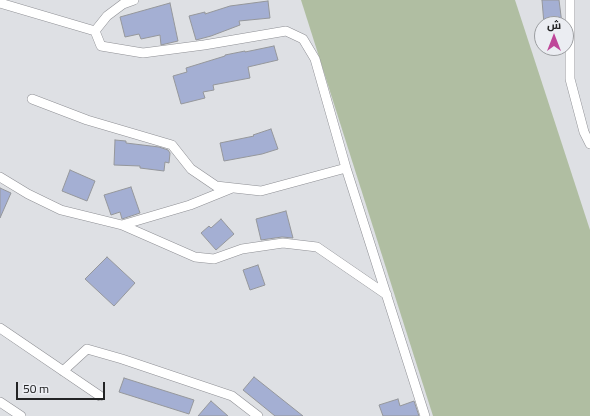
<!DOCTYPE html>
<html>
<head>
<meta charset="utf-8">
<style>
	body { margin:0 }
	#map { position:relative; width:590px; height:416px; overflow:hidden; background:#dee0e4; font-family:Georgia,Cairo,serif }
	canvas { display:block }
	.north { position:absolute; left:534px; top:16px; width:40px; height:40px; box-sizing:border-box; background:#ebedf2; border:1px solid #9b9da0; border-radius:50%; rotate:0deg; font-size:11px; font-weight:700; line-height:16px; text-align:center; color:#232425 }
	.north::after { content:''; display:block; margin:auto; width:14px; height:18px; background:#bf4699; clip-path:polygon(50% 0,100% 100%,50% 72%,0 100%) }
	.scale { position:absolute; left:16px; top:382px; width:89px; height:18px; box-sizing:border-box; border:2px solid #232425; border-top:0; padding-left:5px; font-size:12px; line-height:14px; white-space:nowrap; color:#232425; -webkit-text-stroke:3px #ebedf2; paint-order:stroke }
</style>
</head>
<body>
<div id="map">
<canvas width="590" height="416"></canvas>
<div class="north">ش</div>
<div class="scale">50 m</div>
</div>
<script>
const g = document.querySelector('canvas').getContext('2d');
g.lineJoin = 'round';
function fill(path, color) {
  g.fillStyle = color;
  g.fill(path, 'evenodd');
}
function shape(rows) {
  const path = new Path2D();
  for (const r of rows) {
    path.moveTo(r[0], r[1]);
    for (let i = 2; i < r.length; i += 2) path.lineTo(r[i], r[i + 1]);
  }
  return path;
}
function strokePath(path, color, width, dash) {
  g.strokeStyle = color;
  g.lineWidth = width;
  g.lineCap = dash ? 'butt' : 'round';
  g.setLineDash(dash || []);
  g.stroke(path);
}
fill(shape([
	[301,0,515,0,590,230,590,416,433,416]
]), '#b0bea2');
const building = shape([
	[542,0,559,0,562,24,544,24,542,0],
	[268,1,270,18,239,21,240,25,211,36,196,40,189,16,205,12,205,14,230,6,268,1],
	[170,3,178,41,161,45,160,35,141,39,139,34,125,37,120,17,170,3],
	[274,46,278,60,248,67,250,78,213,85,214,90,203,92,205,98,181,104,173,76,187,72,186,68,225,56,225,55,245,51,245,52,274,46],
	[271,129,278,149,262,154,224,161,220,143,254,136,253,135,271,129],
	[115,140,126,141,126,143,159,147,168,150,170,153,169,163,165,162,164,171,140,168,140,166,114,165,115,140],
	[70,170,95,181,87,201,62,191,70,170],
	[131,187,140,213,122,219,120,212,111,215,104,195,131,187],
	[0,188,11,193,0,218,0,188],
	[286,211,293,238,282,237,261,240,256,219,286,211],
	[221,219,234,234,216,250,201,233,209,226,211,228,221,219],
	[107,257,135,283,114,306,85,279,107,257],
	[258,265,265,285,250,290,243,270,258,265],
	[254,377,303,416,275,416,243,390,254,377],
	[124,378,194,400,189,414,119,392,124,378],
	[398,399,400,406,414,401,419,416,383,416,379,405,398,399],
	[211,401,228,416,198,416,211,401]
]);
fill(building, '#a4afd3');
strokePath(building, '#95979b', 1);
const street = shape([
	[570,0,570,79,584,132,590,144],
	[0,3,95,31],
	[32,99,87,120,172,145,191,169,216,186,261,191,346,168,315,59,303,39,286,31,204,45,143,53,101,46,95,31,107,16,123,4,134,0],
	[346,168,425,416],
	[0,177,28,194,61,210,122,225,190,205,232,188],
	[122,225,195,257,214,259,242,249,283,243,317,247,387,295],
	[0,328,100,396],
	[63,371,87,349,122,359,232,396,258,416],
	[0,402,21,416]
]);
strokePath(street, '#8e8f94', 10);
strokePath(street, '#fff', 9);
</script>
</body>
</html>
